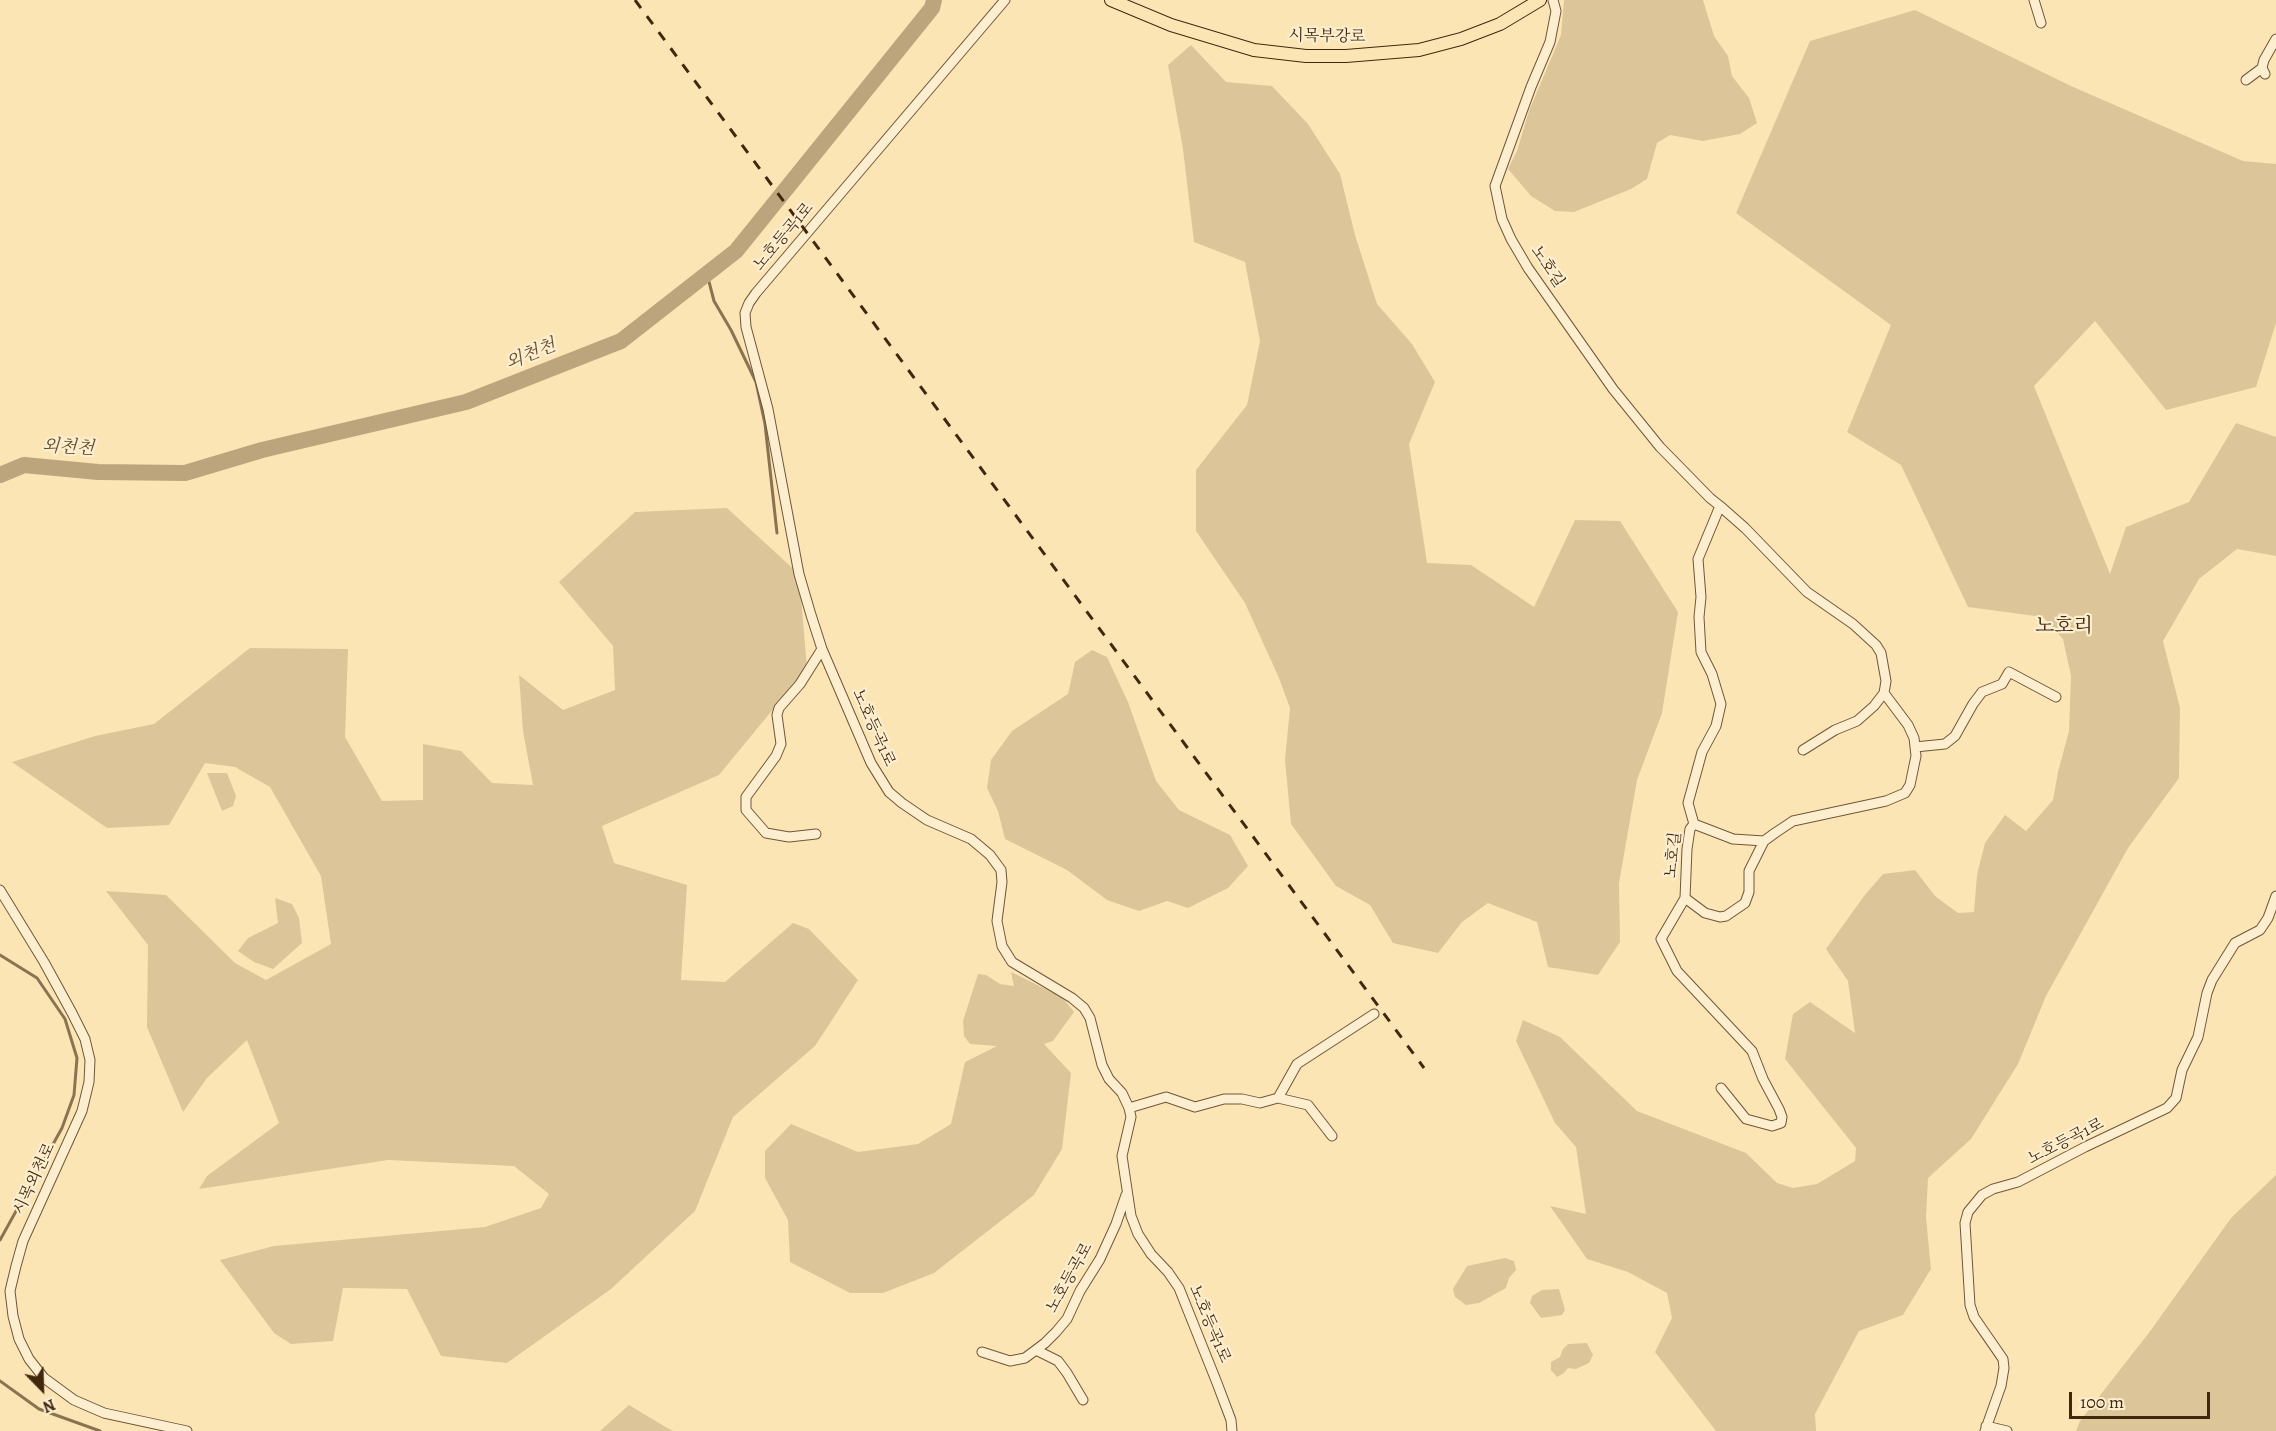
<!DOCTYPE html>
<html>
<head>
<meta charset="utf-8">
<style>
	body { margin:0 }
	#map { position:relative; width:2276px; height:1431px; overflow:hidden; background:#fce5b5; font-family:Alegreya,serif }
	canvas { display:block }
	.north { position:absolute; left:12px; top:1359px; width:60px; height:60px; -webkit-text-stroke:4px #fdeecf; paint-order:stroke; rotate:157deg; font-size:16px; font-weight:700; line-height:24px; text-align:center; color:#40280f }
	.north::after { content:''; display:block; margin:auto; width:21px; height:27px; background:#40280f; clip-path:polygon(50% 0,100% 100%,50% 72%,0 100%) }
	.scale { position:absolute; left:2069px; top:1392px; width:141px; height:27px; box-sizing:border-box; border:3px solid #40280f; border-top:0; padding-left:8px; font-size:18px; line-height:21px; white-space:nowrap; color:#40280f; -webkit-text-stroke:4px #fdeecf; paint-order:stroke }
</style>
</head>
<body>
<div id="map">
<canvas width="2276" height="1431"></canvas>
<div class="north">N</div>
<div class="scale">100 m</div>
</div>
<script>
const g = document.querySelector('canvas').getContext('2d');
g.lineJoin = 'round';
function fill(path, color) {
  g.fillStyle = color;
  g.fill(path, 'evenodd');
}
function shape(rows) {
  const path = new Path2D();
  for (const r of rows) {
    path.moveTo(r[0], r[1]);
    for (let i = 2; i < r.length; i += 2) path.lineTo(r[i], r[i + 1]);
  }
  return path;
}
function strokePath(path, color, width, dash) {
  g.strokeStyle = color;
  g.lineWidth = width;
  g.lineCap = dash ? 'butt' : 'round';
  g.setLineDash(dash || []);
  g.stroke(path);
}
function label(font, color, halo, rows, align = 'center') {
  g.font = font + ' Alegreya,"Noto Serif KR",serif';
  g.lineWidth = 4.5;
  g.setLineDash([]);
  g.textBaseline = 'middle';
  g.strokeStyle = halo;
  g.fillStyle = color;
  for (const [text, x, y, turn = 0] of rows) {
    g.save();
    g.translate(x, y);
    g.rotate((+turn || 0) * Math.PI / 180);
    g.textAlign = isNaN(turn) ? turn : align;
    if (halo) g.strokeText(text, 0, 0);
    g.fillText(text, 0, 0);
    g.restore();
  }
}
fill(shape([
	[1564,0,1703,0,1714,36,1728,56,1732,76,1749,98,1757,123,1740,134,1703,141,1670,135,1657,143,1647,179,1631,189,1574,212,1555,211,1531,196,1508,169,1517,151,1529,111,1561,35],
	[1915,10,2071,86,2243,161,2276,164,2276,323,2256,387,2166,410,2095,321,2034,386,2110,574,2126,527,2189,502,2236,423,2276,437,2276,556,2237,549,2199,579,2163,641,2180,708,2179,778,2128,848,2046,996,2018,1064,1971,1139,1928,1178,1926,1217,1931,1269,1903,1315,1859,1331,1815,1414,1816,1431,1716,1431,1655,1352,1672,1318,1667,1293,1628,1272,1587,1259,1550,1206,1586,1214,1576,1147,1555,1123,1516,1041,1523,1020,1560,1037,1637,1111,1746,1153,1777,1183,1793,1188,1817,1184,1855,1161,1856,1148,1785,1059,1793,1014,1810,1002,1855,1033,1848,981,1826,949,1864,896,1883,874,1915,870,1935,896,1958,913,1974,912,1977,875,1985,843,2005,815,2026,831,2053,800,2058,772,2069,731,2071,676,2063,639,2043,617,1968,607,1901,465,1847,432,1891,325,1736,213,1810,41],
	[1191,45,1226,82,1272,86,1308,124,1340,174,1355,235,1377,304,1412,344,1435,382,1409,444,1427,563,1471,565,1534,607,1575,520,1620,521,1678,612,1662,713,1637,780,1619,883,1620,942,1598,975,1548,967,1537,922,1488,903,1462,922,1438,953,1393,943,1370,905,1336,886,1291,824,1285,760,1290,708,1279,678,1245,603,1196,531,1196,470,1247,405,1260,341,1245,262,1194,242,1183,149,1168,65],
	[727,508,799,574,807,668,719,775,602,826,614,863,687,885,681,980,725,982,793,923,809,929,858,980,815,1046,733,1117,695,1211,611,1289,507,1363,441,1356,407,1289,343,1288,333,1341,291,1344,274,1333,220,1260,274,1246,485,1227,541,1208,549,1194,514,1166,388,1160,199,1189,207,1176,279,1123,247,1040,207,1078,183,1112,147,1027,148,945,106,891,166,895,235,963,266,980,331,944,321,876,270,787,235,767,205,763,169,825,107,828,12,762,95,736,154,724,250,648,348,649,345,737,382,801,423,800,423,744,461,751,492,783,533,785,523,731,519,675,563,710,615,690,613,646,559,582,635,512],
	[1092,650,1107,657,1128,702,1156,781,1179,810,1230,835,1248,866,1228,888,1188,908,1167,901,1139,911,1107,900,1067,870,1005,839,998,811,987,788,991,760,1012,731,1068,694,1075,662],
	[207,773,227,773,236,796,233,806,222,811],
	[275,898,292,904,299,918,302,943,273,969,254,962,238,951,248,938,278,923],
	[1011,972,1062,997,1074,1012,1053,1041,1044,1044,1071,1073,1062,1149,1034,1195,934,1273,883,1293,850,1293,790,1262,788,1220,765,1178,765,1151,791,1124,858,1152,918,1144,951,1124,965,1062,997,1046,970,1044,964,1036,963,1021,978,974,986,975,1000,984,1014,986],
	[2276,1175,2276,1431,2076,1431,2080,1421,2151,1330,2231,1218],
	[1505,1258,1514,1261,1516,1270,1509,1278,1506,1288,1479,1303,1466,1305,1455,1297,1453,1289,1467,1266],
	[1559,1289,1565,1310,1562,1315,1541,1318,1530,1303,1532,1296,1542,1290],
	[1587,1343,1593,1355,1589,1363,1576,1369,1568,1368,1564,1373,1557,1377,1551,1370,1551,1362,1560,1357,1563,1349,1568,1344],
	[629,1405,664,1426,673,1431,600,1431]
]), '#dcc599');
strokePath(shape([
	[707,274,714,301,731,330,756,382,765,424,777,533],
	[0,955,37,978,65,1019,77,1058,74,1095,62,1128,0,1240],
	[0,1381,39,1409,100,1431]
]), '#8a7351', 3);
strokePath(shape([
	[0,475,24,465,98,472,185,473,262,450,466,402,621,341,736,251,932,8,934,0]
]), '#bca57d', 16);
const minor = shape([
	[1005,0,756,293,749,303,745,313,746,327,768,409,799,574,811,615,822,649,871,763,889,792,902,803,927,820,971,839,990,855,1001,870,1002,882,997,921,1002,946,1012,962,1072,998,1084,1008,1090,1018,1102,1065,1109,1079,1122,1093,1129,1108,1131,1117,1122,1156,1131,1216,1138,1234,1151,1254,1168,1272,1179,1288,1217,1383,1231,1420,1232,1431],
	[1553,0,1556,11,1550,42,1531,87,1495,186,1502,219,1511,239,1528,268,1613,389,1660,447,1710,498,1720,506,1745,528,1807,592,1853,624,1876,645,1881,653,1886,681,1884,693,1908,725,1914,738,1916,756,1910,785,1905,793,1886,801,1793,821,1775,833,1764,841,1749,871,1749,892,1745,903,1726,916,1720,917,1705,913,1685,898,1687,849,1690,829,1694,824,1688,803,1702,752,1716,726,1721,704,1712,674,1701,652,1699,617,1701,597,1698,559,1720,506],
	[2034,0,2041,23],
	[2265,74,2262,68,2264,60,2276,39],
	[2246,80,2262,68],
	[1915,747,1945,744,1955,736,1973,704,1982,692,2002,684,2009,672,2056,697],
	[1803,750,1835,730,1857,721,1874,706,1884,693],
	[1694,824,1733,839,1764,841],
	[816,834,789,837,766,833,746,810,746,797,776,756,781,744,777,715,779,708,800,684,822,649],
	[0,890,44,962,72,1013,85,1039,90,1060,89,1082,82,1111,23,1241,16,1266,10,1291,13,1316,19,1339,29,1359,44,1378,74,1400,104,1413,187,1431],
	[1685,898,1661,939,1677,971,1752,1051,1763,1079,1779,1109,1782,1117,1781,1123,1772,1126,1746,1119,1721,1088],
	[1278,1098,1297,1064,1374,1014],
	[1129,1108,1166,1097,1195,1107,1224,1099,1242,1099,1260,1103,1278,1098,1308,1105,1332,1136],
	[1036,1350,1058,1361,1067,1373,1083,1400],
	[982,1352,1010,1361,1025,1358,1045,1343,1056,1332,1067,1319,1080,1291,1100,1259,1116,1224,1126,1195],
	[1986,1426,2007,1431],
	[1985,1431,2001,1386,2004,1368,2003,1359,1974,1317,1970,1305,1965,1223,1968,1212,1982,1195,1993,1189,2018,1182,2085,1147,2167,1108,2176,1098,2182,1070,2198,1037,2207,993,2212,980,2235,943,2260,930,2268,918,2276,896]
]);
const major = shape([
	[1111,0,1171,25,1254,50,1306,56,1346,56,1419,50,1461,39,1500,24,1540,0]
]);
strokePath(minor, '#6f5738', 11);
strokePath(major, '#40280f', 14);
strokePath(minor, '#fdeecf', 9);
strokePath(major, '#fce5b5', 12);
strokePath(shape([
	[635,0,1424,1068]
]), '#40280f', 3, [10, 10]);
label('16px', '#40280f', '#fdeecf', [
	["시목부강로",1327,37,1],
	["노호등곡1로",784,237,-50],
	["노호길",1547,267,56],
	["노호등곡1로",873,728,66],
	["노호길",1674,855,-84],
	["노호등곡1로",2066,1142,-27],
	["시목외천로",35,1179,-65],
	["노호등곡로",1070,1278,-61],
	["노호등곡1로",1209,1324,67]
]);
label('italic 18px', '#654e30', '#fdeecf', [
	["외천천",531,355,-22],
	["외천천",68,448,3]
]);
label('20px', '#40280f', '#fdeecf', [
	["노호리",2064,627]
]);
</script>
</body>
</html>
